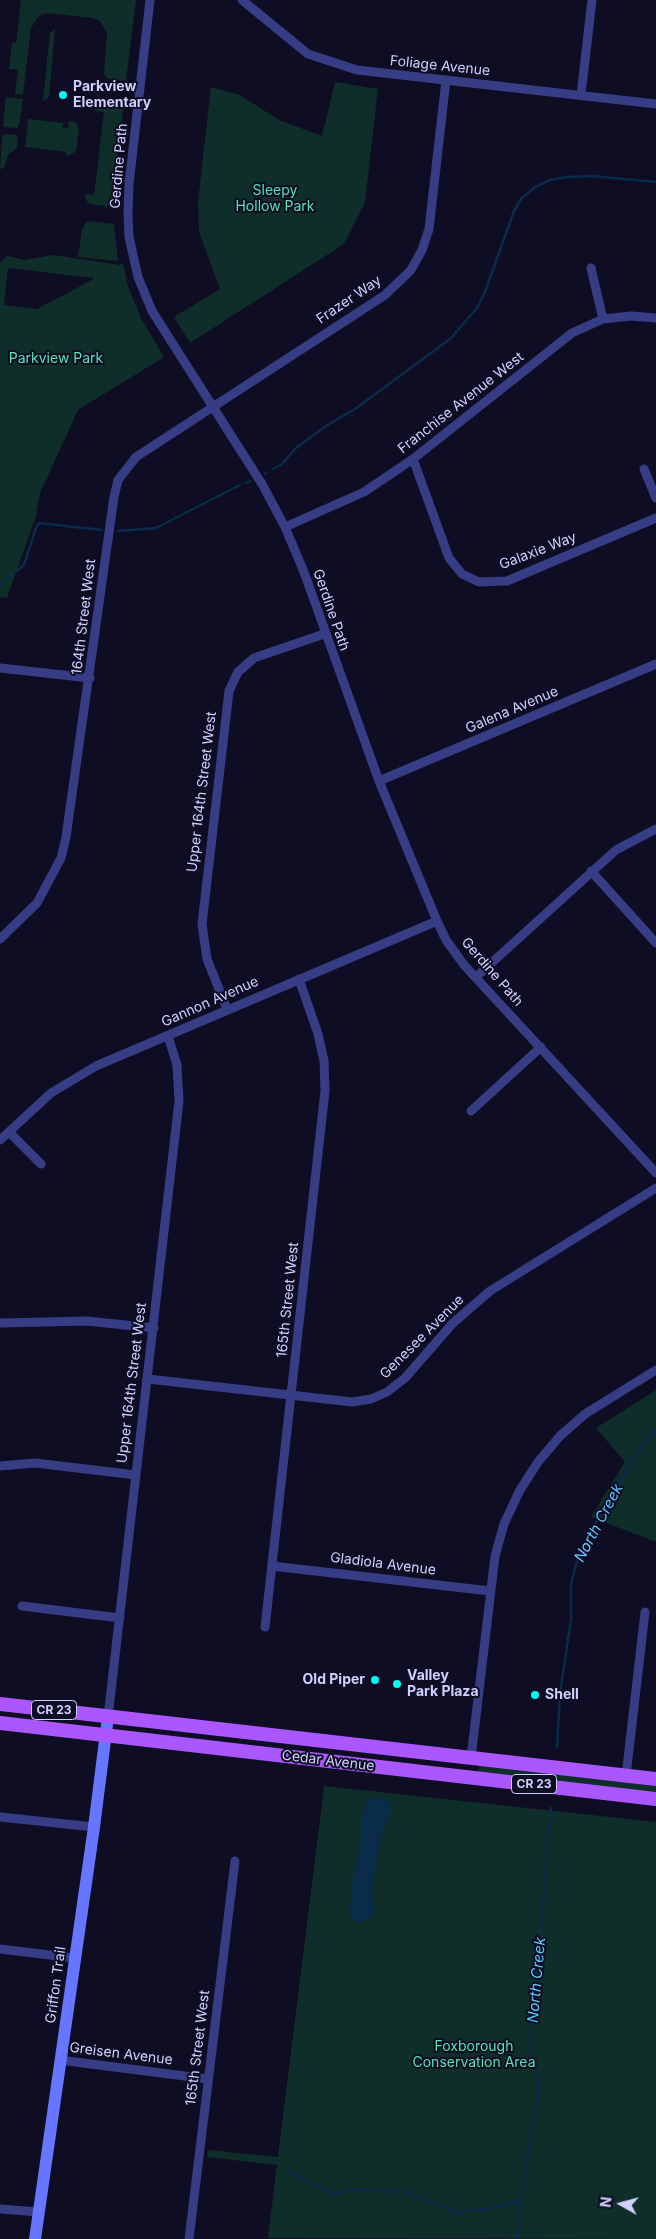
<!DOCTYPE html>
<html>
<head>
<meta charset="utf-8">
<style>
	body { margin:0 }
	#map { position:relative; width:656px; height:2239px; overflow:hidden; background:#0e0d24; font-family:Inter,sans-serif }
	canvas { display:block }
	.north { position:absolute; left:596px; top:2179px; width:50px; height:50px; -webkit-text-stroke:4px #0e0d24; paint-order:stroke; rotate:277deg; font-size:14px; font-weight:700; line-height:20px; text-align:center; color:#d0d0ff }
	.north::after { content:''; display:block; margin:auto; width:18px; height:22px; background:#d0d0ff; clip-path:polygon(50% 0,100% 100%,50% 72%,0 100%) }
</style>
</head>
<body>
<div id="map">
<canvas width="656" height="2239"></canvas>
<div class="north">N</div>
</div>
<script>
const g = document.querySelector('canvas').getContext('2d');
g.lineJoin = 'round';
function fill(path, color) {
  g.fillStyle = color;
  g.fill(path, 'evenodd');
}
function shape(rows) {
  const path = new Path2D();
  for (const r of rows) {
    path.moveTo(r[0], r[1]);
    for (let i = 2; i < r.length; i += 2) path.lineTo(r[i], r[i + 1]);
  }
  return path;
}
function strokePath(path, color, width, dash) {
  g.strokeStyle = color;
  g.lineWidth = width;
  g.lineCap = dash ? 'butt' : 'round';
  g.setLineDash(dash || []);
  g.stroke(path);
}
function label(font, color, halo, rows, align = 'center') {
  g.font = font + ' Inter,sans-serif';
  g.lineWidth = 4;
  g.setLineDash([]);
  g.textBaseline = 'middle';
  g.strokeStyle = halo;
  g.fillStyle = color;
  for (const [text, x, y, turn = 0] of rows) {
    g.save();
    g.translate(x, y);
    g.rotate((+turn || 0) * Math.PI / 180);
    g.textAlign = isNaN(turn) ? turn : align;
    if (halo) g.strokeText(text, 0, 0);
    g.fillText(text, 0, 0);
    g.restore();
  }
}
fill(shape([
	[21,0,136,0,126,81,108,79,104,74,107,33,100,21,92,18,46,13,38,17,31,28,23,95,15,94,18,70,9,69,12,43,16,43],
	[55,29,49,97,43,101,50,33],
	[335,82,378,89,365,202,344,244,190,343,174,317,220,289,199,232,198,202,211,87,240,95,279,120,322,136],
	[6,97,23,99,19,126,17,128,4,127,3,124],
	[101,97,124,99,124,102,112,207,89,204,85,198,86,194,94,195,104,112,95,111,97,100],
	[28,119,63,123,63,128,68,128,69,121,75,122,79,129,76,151,69,156,66,155,66,152,25,147],
	[5,134,16,135,18,138,17,148,8,155,4,168,0,169,2,137],
	[87,221,114,224,118,261,78,257,82,229],
	[53,255,120,265,123,263,128,287,142,320,164,357,78,410,40,493,36,516,7,598,0,597,0,263,7,256,25,260],
	[8,268,93,278,94,279,37,309,4,305],
	[656,1390,656,1542,591,1517,625,1462,596,1428],
	[479,1765,656,1786,656,1793,478,1772],
	[324,1786,656,1822,656,2239,268,2238,277,2165,207,2157,208,2150,278,2157]
]), '#102e29');
fill(shape([
	[375,1797,386,1799,392,1808,381,1836,372,1887,373,1912,371,1917,360,1923,352,1919,350,1913,352,1883,361,1842,361,1820,367,1801]
]), '#0b2b4a');
strokePath(shape([
	[273,469,281,465,296,448,326,426,355,409,450,339,477,308,485,292,514,211,521,199,535,187,550,180,568,177,592,176,656,182],
	[265,474,266,473],
	[246,483,250,481],
	[118,531,156,528,240,485],
	[0,585,24,565,36,528,39,523,102,530],
	[557,1747,560,1694,571,1619,571,1584,578,1557,589,1534,635,1457,656,1428],
	[554,1782,555,1773],
	[287,2170,309,2183,335,2193,356,2189,403,2192,457,2212,491,2208,520,2201],
	[517,2239,520,2201,538,2098,538,2076,532,2061,532,2034,551,1808]
]), '#0b2b4a', 2.5);
strokePath(shape([
	[150,0,129,184,128,215,129,237,138,277,152,311,262,484,285,527,304,572,379,781,437,921,446,940,464,965,656,1173],
	[242,0,308,54,357,70,656,104],
	[581,95,592,0],
	[591,268,603,319],
	[413,459,449,558,462,574,479,582,507,581,656,518],
	[644,469,656,498],
	[285,527,364,492,413,459,572,333,603,319,631,316,656,318],
	[0,668,90,678],
	[379,781,656,664],
	[591,871,656,943],
	[0,939,37,903,61,858,66,837,114,497,118,480,136,457,385,295,411,270,422,250,429,229,446,80],
	[476,977,616,850,656,829],
	[227,1009,207,959,202,924,229,691,238,672,254,658,324,634],
	[471,1111,541,1047],
	[10,1133,41,1164],
	[0,1140,51,1093,96,1066,437,921],
	[0,1323,87,1321,154,1328],
	[148,1379,352,1402,371,1399,387,1392,405,1378,453,1323,490,1291,656,1188],
	[0,1466,35,1463,136,1475],
	[272,1566,490,1591],
	[22,1606,120,1618],
	[265,1627,325,1091,324,1061,318,1034,299,979],
	[108,1717,179,1101,177,1065,168,1036],
	[471,1758,495,1556,504,1524,520,1490,538,1462,560,1436,585,1414,656,1370],
	[626,1776,645,1612],
	[0,1817,94,1827],
	[0,1949,75,1958],
	[60,2060,208,2079],
	[0,2209,39,2212],
	[189,2239,235,1861]
]), '#373d84', 9);
strokePath(shape([
	[35,2239,94,1827,108,1717]
]), '#6776ff', 12);
strokePath(shape([
	[0,1704,656,1779],
	[0,1723,656,1799]
]), '#ab57ff', 14);
for (const [x, y, r, color] of [
	[63,95,5,"#00fbf5"],
	[375,1680,5,"#00fbf5"],
	[397,1684,5,"#00fbf5"],
	[535,1695,5,"#00fbf5"]
]) {
  const dot = new Path2D();
  dot.arc(x, y, r, 0, 2 * Math.PI);
  g.fillStyle = color;
  g.fill(dot);
  strokePath(dot, '#0e0d24', 2);
}
for (const [x, y, w] of [
	[54,1710,45],
	[534,1784,45]
]) {
  const box = new Path2D();
  box.roundRect(x - w / 2, y - 9.5, w, 19, 4);
  g.fillStyle = '#0e0d24';
  g.fill(box);
  strokePath(box, '#d0d0ff', 1);
}
label('bold 12px', '#d0d0ff', null, [
	["CR 23",54,1710],
	["CR 23",534,1784]
]);
label('14px', '#d0d0ff', '#0e0d24', [
	["Foliage Avenue",440,66,6],
	["Gerdine Path",119,166,-85],
	["Frazer Way",349,300,-34],
	["Franchise Avenue West",461,403,-38],
	["Galaxie Way",538,551,-21],
	["Gerdine Path",331,610,71],
	["164th Street West",84,617,-83],
	["Galena Avenue",512,710,-23],
	["Upper 164th Street West",202,792,-83],
	["Gerdine Path",492,972,49],
	["Gannon Avenue",210,1002,-24],
	["165th Street West",288,1300,-84],
	["Genesee Avenue",422,1337,-45],
	["Upper 164th Street West",132,1383,-83],
	["Gladiola Avenue",383,1564,7],
	["Cedar Avenue",328,1761,7],
	["Griffon Trail",56,1985,-82],
	["165th Street West",198,2048,-83],
	["Greisen Avenue",121,2054,7]
]);
label('bold 14px', '#d0d0ff', '#0e0d24', [
	["Parkview",73,87],
	["Elementary",73,103],
	["Valley",407,1676],
	["Park Plaza",407,1692],
	["Old Piper",365,1680,"right"],
	["Shell",545,1695]
], 'left');
label('14px', '#58e3af', '#0e0d24', [
	["Sleepy",275,191],
	["Hollow Park",275,207],
	["Parkview Park",56,359],
	["Foxborough",474,2047],
	["Conservation Area",474,2063]
]);
label('italic 15px', '#5ec9ff', '#0e0d24', [
	["North Creek",599,1523,-62],
	["North Creek",537,1980,-85]
]);
</script>
</body>
</html>
